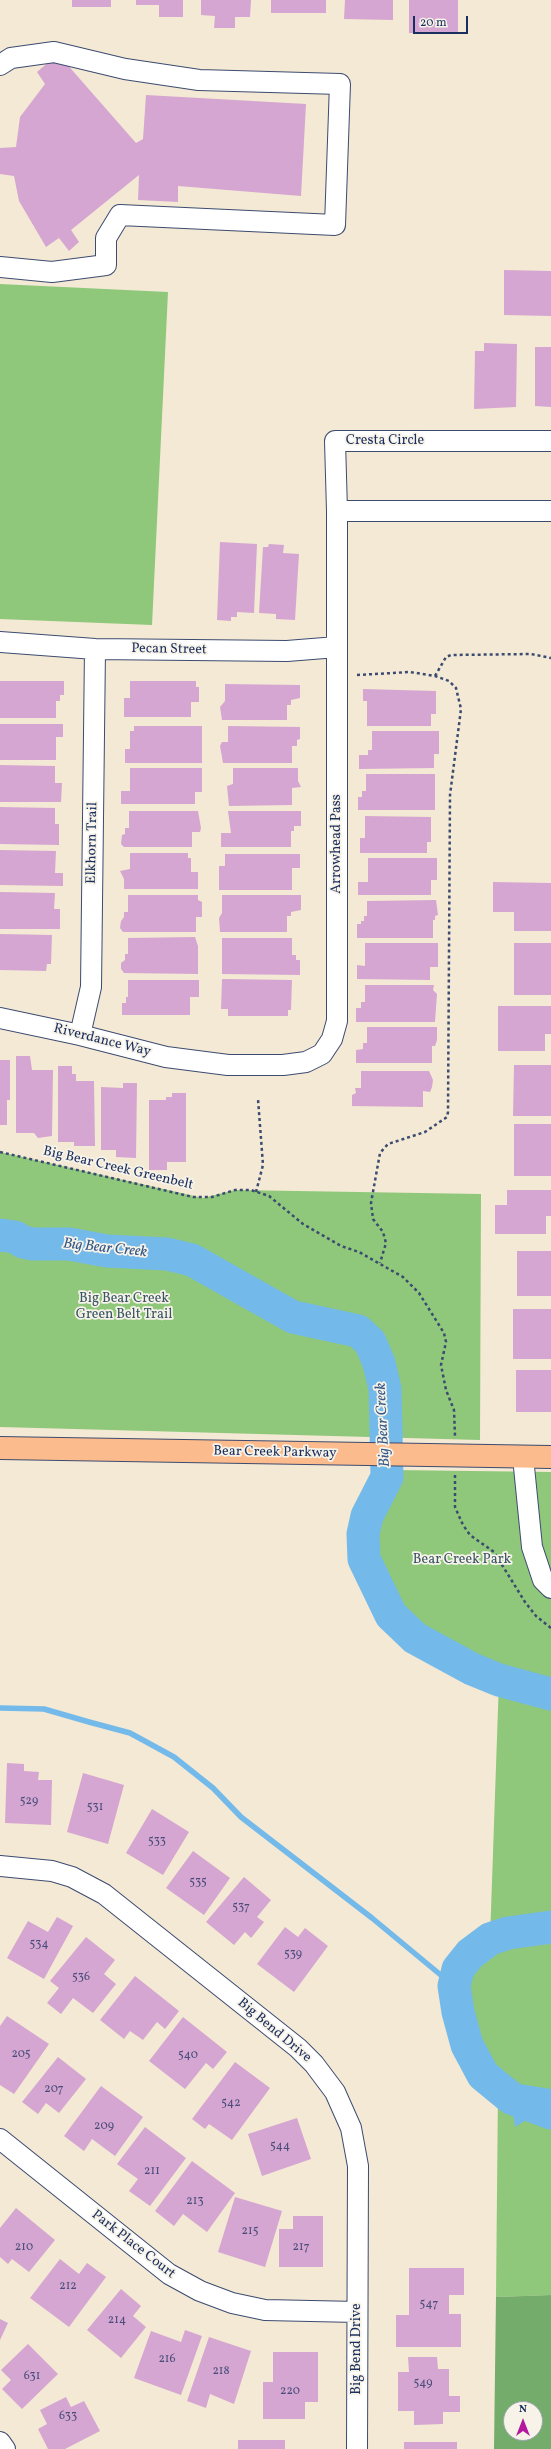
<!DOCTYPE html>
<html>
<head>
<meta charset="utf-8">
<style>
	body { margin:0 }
	#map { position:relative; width:551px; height:2449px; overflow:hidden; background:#f4e9d4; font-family:Vollkorn,serif }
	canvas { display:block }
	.north { position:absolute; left:503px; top:2401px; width:40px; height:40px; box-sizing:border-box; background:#f7f3e8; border:1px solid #9fa5b1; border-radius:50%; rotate:0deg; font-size:11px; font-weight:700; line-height:16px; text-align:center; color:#1b2f5e }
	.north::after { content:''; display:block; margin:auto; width:14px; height:18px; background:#b5179e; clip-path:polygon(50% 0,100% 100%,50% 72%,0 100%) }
	.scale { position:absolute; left:413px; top:16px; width:55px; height:18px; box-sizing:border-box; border:2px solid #1b2f5e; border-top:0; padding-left:5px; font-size:12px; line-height:14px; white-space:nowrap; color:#1b2f5e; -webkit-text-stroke:3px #f7f3e8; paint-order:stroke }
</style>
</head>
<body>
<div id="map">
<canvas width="551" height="2449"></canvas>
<div class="north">N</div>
<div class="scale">20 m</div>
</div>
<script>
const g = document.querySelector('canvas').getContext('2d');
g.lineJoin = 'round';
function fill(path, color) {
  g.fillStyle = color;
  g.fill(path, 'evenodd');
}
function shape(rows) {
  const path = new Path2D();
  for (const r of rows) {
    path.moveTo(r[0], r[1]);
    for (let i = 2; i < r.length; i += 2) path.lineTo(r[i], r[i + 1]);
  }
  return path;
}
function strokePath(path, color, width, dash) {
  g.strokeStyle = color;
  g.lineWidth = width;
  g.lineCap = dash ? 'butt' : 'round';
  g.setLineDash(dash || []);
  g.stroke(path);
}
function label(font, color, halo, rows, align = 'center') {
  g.font = font + ' Vollkorn,serif';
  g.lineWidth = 3.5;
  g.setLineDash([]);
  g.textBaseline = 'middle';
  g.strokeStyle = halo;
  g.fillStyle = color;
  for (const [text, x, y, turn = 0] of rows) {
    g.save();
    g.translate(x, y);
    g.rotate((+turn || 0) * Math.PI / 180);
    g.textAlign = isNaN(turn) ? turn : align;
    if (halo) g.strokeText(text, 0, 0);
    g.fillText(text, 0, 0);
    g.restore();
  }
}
fill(shape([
	[0,284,168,292,152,625,0,619],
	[0,1152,203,1198,235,1190,481,1194,480,1440,0,1427],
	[392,1470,551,1472,551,2295,496,2297,498,2089,483,2075,467,2045,458,2012,454,1986,458,1969,470,1954,490,1939,499,1680,472,1669,415,1638,391,1615,376,1588,364,1559,363,1534,367,1516]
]), '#8fc87b');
fill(shape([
	[551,2295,551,2449,494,2449,496,2297],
	[511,2409,535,2409,535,2433,511,2433]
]), '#73ac6b');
fill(shape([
	[519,2084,551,2089,551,2126,542,2126,531,2120,526,2120,515,2127,513,2114,509,2110,504,2109]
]), '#73b9ea');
strokePath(shape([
	[0,1708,44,1709,89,1722,130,1733,174,1757,213,1788,241,1817,372,1918,454,1986]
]), '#73b9ea', 5.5);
strokePath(shape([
	[0,1235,15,1237,23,1242,33,1244,69,1244,107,1251,167,1254,192,1260,293,1317,358,1331,370,1342,379,1363,385,1389,387,1477,367,1516,363,1534,364,1559,391,1615,415,1638,472,1669,499,1680,551,1694],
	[551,1927,508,1933,490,1939,470,1954,458,1969,454,1986,458,2012,467,2045,483,2075,511,2098,551,2113]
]), '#73b9ea', 33);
fill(shape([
	[72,0,111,0,111,7,72,7],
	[136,0,183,0,183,17,159,17,159,5,136,5],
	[201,0,251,0,250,17,235,17,235,28,214,28,215,16,201,15],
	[271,0,326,0,326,13,271,13],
	[345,0,393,0,393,20,344,19],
	[409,0,458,0,458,33,409,33],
	[58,54,136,143,143,139,146,95,306,104,301,196,178,186,178,202,138,200,139,175,71,230,79,242,69,251,59,238,46,247,19,201,14,176,0,174,0,148,16,147,20,117,45,84,37,72],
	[504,270,551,271,551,316,504,315],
	[484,343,517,344,516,407,474,409,475,351,484,351],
	[535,347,551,347,551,407,535,406],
	[220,542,257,544,254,613,237,612,237,617,231,617,231,621,217,620],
	[269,544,284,545,283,553,299,554,295,620,276,619,276,614,259,613,263,547,268,547],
	[0,681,64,681,64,695,60,695,60,701,56,701,56,718,0,718],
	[130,681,196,681,196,687,199,687,199,702,191,702,191,717,124,717,124,698,130,698],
	[225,684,300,685,300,698,291,700,291,705,287,705,287,720,222,720,220,707,225,701],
	[363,689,436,691,436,714,431,714,431,726,367,726,367,701,363,701],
	[0,724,63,724,63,737,56,737,56,760,0,760],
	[134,726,202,726,202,763,125,763,125,749,130,749,130,731,134,731],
	[228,726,300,727,300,739,297,740,297,746,292,746,292,763,223,763,220,746,222,742,228,742],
	[372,731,439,731,439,754,434,754,434,768,359,769,359,755,368,755,368,750,372,750],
	[0,765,55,766,55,783,62,783,61,802,0,802],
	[130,768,202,768,202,792,195,792,195,804,121,804,121,791,130,791],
	[233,768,298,768,298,781,301,787,292,788,292,805,229,806,227,786,233,784],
	[366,774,435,774,435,810,358,810,358,797,362,797,362,791,366,791],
	[0,807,55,808,55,824,59,824,59,845,0,844],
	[129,811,198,811,201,828,200,832,192,832,192,847,124,847,121,844,122,835,125,834,125,828,129,828],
	[228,811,301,811,301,826,294,826,294,831,291,831,291,847,221,847,221,833,231,833],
	[365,816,431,817,431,842,427,842,427,853,360,853,360,838,365,838],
	[0,850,56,851,55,873,63,873,63,886,0,885],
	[130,853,188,853,188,858,191,858,191,872,198,872,198,889,124,889,124,879,120,871,130,869],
	[225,854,300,854,300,868,292,868,292,890,219,890,219,866,225,866],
	[368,858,437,858,437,880,431,880,431,895,358,895,358,882,368,882],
	[493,882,551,883,551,931,514,931,514,912,493,912],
	[0,892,55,893,54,909,60,909,60,929,0,929],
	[128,895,198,895,198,900,202,902,202,917,196,917,196,932,123,932,120,928,121,921,124,917,124,912,128,912],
	[222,895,301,895,301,910,291,912,291,916,287,916,287,932,220,932,219,918,222,913],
	[436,900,438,915,435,916,435,920,433,920,433,938,357,938,357,924,361,924,361,921,364,921,364,916,367,916,367,901],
	[0,934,52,935,51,964,47,964,46,971,0,970],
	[195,937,198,946,198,974,124,973,121,969,121,963,125,960,125,954,128,954,128,938],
	[222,938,292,938,292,955,296,955,296,960,300,960,300,975,222,974],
	[365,943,438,943,438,967,430,967,430,980,357,979,357,965,365,966],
	[514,943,551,943,551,995,514,995],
	[222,979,292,980,291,1010,288,1010,288,1016,228,1016,228,1009,221,1009],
	[128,980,199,980,199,997,190,997,190,1015,122,1015,122,1003,126,1003,126,997,128,997],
	[365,985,434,985,433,990,437,994,435,1022,356,1022,356,1008,361,1008,361,1002,365,1002],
	[498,1006,551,1006,551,1034,545,1034,545,1051,498,1051],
	[367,1027,437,1027,437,1040,435,1046,432,1046,432,1063,356,1063,356,1050,363,1049,363,1043,367,1043],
	[16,1056,30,1056,32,1070,53,1070,52,1136,38,1138,34,1133,16,1133],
	[0,1060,10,1060,10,1100,7,1100,7,1125,0,1125],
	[514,1065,551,1065,551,1116,513,1116],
	[58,1066,72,1066,72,1074,76,1074,76,1081,94,1081,95,1146,74,1146,74,1142,58,1142],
	[361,1071,429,1071,433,1080,432,1087,430,1092,423,1091,423,1107,352,1106,352,1095,356,1093,355,1088,361,1088],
	[123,1083,137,1083,136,1158,116,1157,116,1150,101,1150,101,1087,123,1088],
	[172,1093,186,1093,186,1162,167,1162,167,1170,149,1170,149,1100,166,1100,166,1097,172,1097],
	[514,1124,551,1124,551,1176,514,1176],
	[507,1190,551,1190,551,1216,546,1216,546,1234,495,1234,495,1205,507,1205],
	[517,1251,551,1251,551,1296,517,1296],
	[513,1309,551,1309,551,1359,513,1359],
	[516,1370,551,1370,551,1412,516,1412],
	[7,1763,24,1764,24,1771,39,1772,38,1780,52,1780,51,1825,5,1823],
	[83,1773,124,1785,108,1844,67,1832],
	[152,1809,189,1832,163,1875,126,1853],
	[193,1851,230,1878,204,1915,166,1888],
	[244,1877,271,1900,257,1917,264,1922,251,1938,245,1932,234,1945,206,1922],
	[57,1917,73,1926,44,1979,7,1958,28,1921,48,1932],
	[285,1927,298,1937,305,1928,328,1946,294,1992,257,1964],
	[86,1937,115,1960,104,1974,116,1984,93,2013,73,1998,61,2014,47,2003,59,1988,50,1981],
	[135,1976,179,2011,165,2029,157,2022,143,2040,130,2031,124,2039,100,2020],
	[7,2016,49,2044,14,2094,0,2085,0,2026],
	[183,2017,227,2052,213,2069,206,2063,185,2089,149,2061],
	[58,2057,86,2079,59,2113,46,2103,38,2114,22,2102],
	[235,2062,270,2088,232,2140,209,2124,205,2129,192,2119],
	[101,2086,143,2117,115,2156,92,2139,84,2151,64,2136],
	[297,2118,311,2159,262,2176,248,2134],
	[145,2127,186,2158,150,2206,129,2191,138,2179,117,2164],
	[192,2161,235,2193,207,2232,183,2214,174,2226,155,2211],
	[235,2197,282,2211,265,2267,218,2252],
	[16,2208,55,2240,29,2272,12,2259,8,2264,0,2257,0,2228],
	[293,2216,323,2216,323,2267,279,2267,279,2229,293,2229],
	[60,2259,79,2274,87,2263,106,2277,69,2327,30,2298],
	[409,2268,464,2268,464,2295,449,2295,449,2314,461,2314,461,2347,396,2347,396,2315,409,2315],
	[121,2289,141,2306,133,2316,146,2327,121,2358,87,2330],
	[0,2319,8,2323,0,2340],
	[185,2330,202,2336,181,2395,134,2378,151,2331,181,2342],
	[209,2337,251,2351,234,2404,210,2394,206,2408,187,2401],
	[28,2344,58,2374,22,2409,2,2389,11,2380,1,2370],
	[273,2352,318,2352,318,2402,305,2402,305,2419,263,2419,263,2382,273,2382],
	[408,2357,437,2357,438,2369,449,2369,449,2396,460,2396,460,2412,443,2412,443,2424,414,2425,414,2411,398,2411,398,2372,409,2372],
	[66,2397,71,2407,84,2401,100,2431,65,2449,48,2449,38,2429,47,2424,40,2410],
	[238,2440,285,2440,285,2449,238,2449],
	[404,2442,457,2442,457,2449,404,2449]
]), '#d5a6d1');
const minor = shape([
	[0,65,11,58,54,52,125,69,199,80,340,84,335,225,120,215,106,238,106,265,52,272,0,267],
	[551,441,335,441,337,511,551,511],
	[0,642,95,649,287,651,337,647],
	[0,1018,80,1035,166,1057,228,1065,283,1065,306,1062,322,1054,332,1039,337,1021,337,511],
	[80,1035,91,987,95,649],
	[523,1457,532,1547,543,1580,551,1588],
	[0,1866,52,1871,72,1877,104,1894,298,2048,314,2064,335,2092,351,2128,358,2166,357,2449],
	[0,2139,169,2274,200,2291,232,2303,265,2310,357,2312],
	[0,2442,5,2449]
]);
const major = shape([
	[0,1448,551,1457]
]);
strokePath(minor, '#3c4b70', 22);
strokePath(major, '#3c4b70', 24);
strokePath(shape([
	[357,675,410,672,435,676,449,681,456,688,461,709,450,795,448,1112,447,1117,425,1132,388,1144,380,1153,371,1203,373,1219,383,1232,386,1243,380,1263],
	[435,676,446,657,451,655,531,654,551,658],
	[0,1152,193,1197,212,1197,235,1190,251,1190,269,1196,303,1224,341,1246,359,1252,403,1277,419,1293,444,1333,446,1342,441,1365,446,1390,454,1410,455,1436],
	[256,1192,263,1165,258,1099],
	[455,1475,455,1507,463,1525,470,1535,494,1552,525,1602,536,1616,551,1628]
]), '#3c4b70', 2.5, [3, 3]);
strokePath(minor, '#fff', 20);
strokePath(major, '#fbbb8c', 22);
label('12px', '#4a4d7b', null, [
	["529",29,1802],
	["531",95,1808],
	["533",157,1842],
	["535",198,1883],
	["537",241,1908],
	["534",39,1945],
	["539",293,1955],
	["536",81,1978],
	["205",21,2055],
	["540",188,2056],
	["207",54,2090],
	["542",231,2104],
	["209",104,2127],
	["544",280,2147],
	["211",152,2172],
	["213",195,2202],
	["215",250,2232],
	["210",24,2248],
	["217",301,2248],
	["212",68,2287],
	["547",429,2305],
	["214",117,2321],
	["216",167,2360],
	["218",221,2372],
	["631",32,2377],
	["549",423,2384],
	["220",290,2392],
	["633",68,2417]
]);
label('14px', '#1b2f5e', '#f7f3e8', [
	["Cresta Circle",385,441],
	["Pecan Street",169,650,1],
	["Elkhorn Trail",93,843,-89],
	["Arrowhead Pass",337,844,-90],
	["Riverdance Way",102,1041,14],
	["Big Bear Creek Greenbelt",118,1169,13],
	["Bear Creek Parkway",275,1453,1],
	["Big Bend Drive",274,2031,40],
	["Park Place Court",133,2245,38],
	["Big Bend Drive",357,2349,-90]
]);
label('14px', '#385565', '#f7f3e8', [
	["Big Bear Creek",124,1299],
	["Green Belt Trail",124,1315],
	["Bear Creek Park",462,1560]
]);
label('italic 15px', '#355888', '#f7f3e8', [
	["Big Bear Creek",105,1249,6],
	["Big Bear Creek",384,1425,-93]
]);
</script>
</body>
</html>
